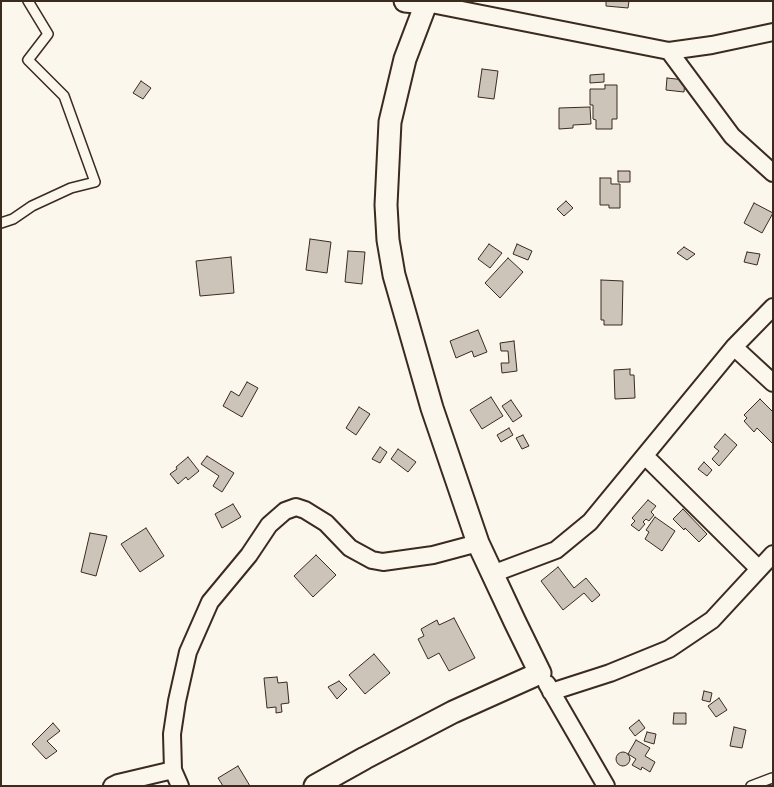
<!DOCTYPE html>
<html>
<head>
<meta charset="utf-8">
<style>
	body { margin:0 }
	#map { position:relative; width:774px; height:787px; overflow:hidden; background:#fbf7ec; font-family:Itim,sans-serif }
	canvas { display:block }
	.frame { position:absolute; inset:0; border:2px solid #3b2a1e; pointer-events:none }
</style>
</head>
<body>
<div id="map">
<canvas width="774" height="787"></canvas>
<div class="frame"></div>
</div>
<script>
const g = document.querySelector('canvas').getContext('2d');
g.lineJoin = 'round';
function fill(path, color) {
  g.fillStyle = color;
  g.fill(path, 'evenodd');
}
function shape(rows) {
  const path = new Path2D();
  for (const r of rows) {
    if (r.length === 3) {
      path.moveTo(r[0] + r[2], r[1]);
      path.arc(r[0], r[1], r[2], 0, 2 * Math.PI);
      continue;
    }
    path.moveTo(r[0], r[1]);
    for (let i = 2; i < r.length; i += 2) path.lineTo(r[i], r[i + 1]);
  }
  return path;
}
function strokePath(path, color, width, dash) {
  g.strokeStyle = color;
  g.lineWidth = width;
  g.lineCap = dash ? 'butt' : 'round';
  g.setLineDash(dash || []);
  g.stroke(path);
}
const building = shape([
	[606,1,629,1,628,8,606,6,606,1],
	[482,69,498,71,494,99,478,97,482,69],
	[604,74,604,82,590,83,590,75,604,74],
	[667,78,685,80,684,92,666,90,667,78],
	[141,81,151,88,143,99,133,93,141,81],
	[605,85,617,85,617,119,612,119,612,129,596,129,596,120,593,119,593,105,590,105,590,89,605,89,605,85],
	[590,107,591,124,573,125,573,128,559,129,559,108,590,107],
	[618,171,630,171,630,182,618,182,618,171],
	[600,178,611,178,611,184,620,184,620,208,609,208,609,205,600,205,600,178],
	[566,201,573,208,564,216,557,209,566,201],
	[754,203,773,213,762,233,744,223,754,203],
	[310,239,331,242,327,273,306,270,310,239],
	[489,244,502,253,490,268,478,259,489,244],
	[517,244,532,251,528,260,513,254,517,244],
	[684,247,695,254,687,260,677,253,684,247],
	[348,251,365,252,362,284,345,282,348,251],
	[747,252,760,254,757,265,744,262,747,252],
	[231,257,234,293,200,296,196,261,231,257],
	[508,258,523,272,500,298,485,283,508,258],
	[601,280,623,281,622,325,604,325,604,320,601,320,601,280],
	[478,330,487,352,474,357,472,351,456,358,450,341,478,330],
	[514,341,517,371,502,373,501,363,509,363,508,351,501,351,500,343,514,341],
	[630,369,630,375,634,375,635,398,615,399,614,370,630,369],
	[247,382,258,388,242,417,223,406,231,391,239,396,247,382],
	[491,397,503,416,482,429,470,410,491,397],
	[760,399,773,412,773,444,757,428,754,432,744,421,747,418,744,415,760,399],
	[511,400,522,416,513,422,502,406,511,400],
	[359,407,370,414,356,435,346,428,359,407],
	[509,428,513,435,501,442,497,435,509,428],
	[725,434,737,445,719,466,712,459,719,451,714,447,725,434],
	[523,435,529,446,522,449,516,438,523,435],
	[380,447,387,452,380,463,372,459,380,447],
	[398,449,416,462,408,472,391,459,398,449],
	[207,456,234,473,222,492,213,486,219,476,201,464,207,456],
	[188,457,199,471,188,480,186,477,178,484,170,474,177,469,176,467,188,457],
	[704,462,712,470,707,476,698,469,704,462],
	[648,500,656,506,651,512,654,515,649,521,646,519,643,522,645,524,639,531,631,525,635,521,632,518,648,500],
	[233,504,241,517,222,528,215,514,233,504],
	[683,509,707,534,699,542,685,528,684,530,673,519,683,509],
	[655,517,675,531,662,551,645,539,649,532,646,530,655,517],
	[146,528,164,556,140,572,121,544,146,528],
	[90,533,107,536,96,576,81,572,90,533],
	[316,555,336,575,313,597,294,576,316,555],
	[558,567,574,588,586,578,600,595,592,602,584,593,563,610,541,581,558,567],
	[454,618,475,658,449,671,439,653,428,659,418,639,424,636,421,629,437,620,439,625,454,618],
	[374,654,390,673,365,694,349,675,374,654],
	[277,677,278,683,287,682,289,703,281,704,282,712,276,713,276,707,267,708,264,678,277,677],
	[339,681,347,689,337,699,328,687,339,681],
	[704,691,712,693,710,702,702,700,704,691],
	[719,698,727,710,716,717,708,706,719,698],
	[674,713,686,713,686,724,673,724,674,713],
	[639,720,645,728,635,736,629,728,639,720],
	[53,723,60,731,47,741,57,751,46,759,32,744,53,723],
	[734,727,746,730,742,748,730,746,734,727],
	[647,732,656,734,654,744,644,741,647,732],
	[636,740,650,748,645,756,655,762,650,772,642,767,641,770,632,765,636,759,628,754,636,740],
	[623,759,7],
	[238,766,250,786,223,786,218,778,238,766]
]);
fill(building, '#ccc4b9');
strokePath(building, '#3b2a1e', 1);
const service = shape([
	[1,223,13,219,32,206,71,188,95,182,64,96,28,60,48,34,28,1],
	[751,786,772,778]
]);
const minor = shape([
	[426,3,669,51,712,45,773,32],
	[669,51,732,136,773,173],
	[734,347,773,383],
	[645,456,759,569],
	[492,574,556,550,590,522,734,347,773,307],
	[547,684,606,786],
	[551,692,610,673,669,649,712,620,773,554],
	[112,786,118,783,173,770],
	[180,786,173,770,172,734,177,701,188,652,210,602,249,555,269,525,285,511,296,507,305,510,326,523,350,548,372,560,383,562,433,555,478,543]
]);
const tertiary = shape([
	[405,1,426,3],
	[315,786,365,758,453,712,540,673,515,622,478,543,432,408,394,275,388,240,386,205,390,122,405,59,427,1]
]);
strokePath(service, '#3b2a1e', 12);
strokePath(minor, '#3b2a1e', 20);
strokePath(tertiary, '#3b2a1e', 25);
strokePath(service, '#fbf7ec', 9);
strokePath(minor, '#fbf7ec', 16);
strokePath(tertiary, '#fbf7ec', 21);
</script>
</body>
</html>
